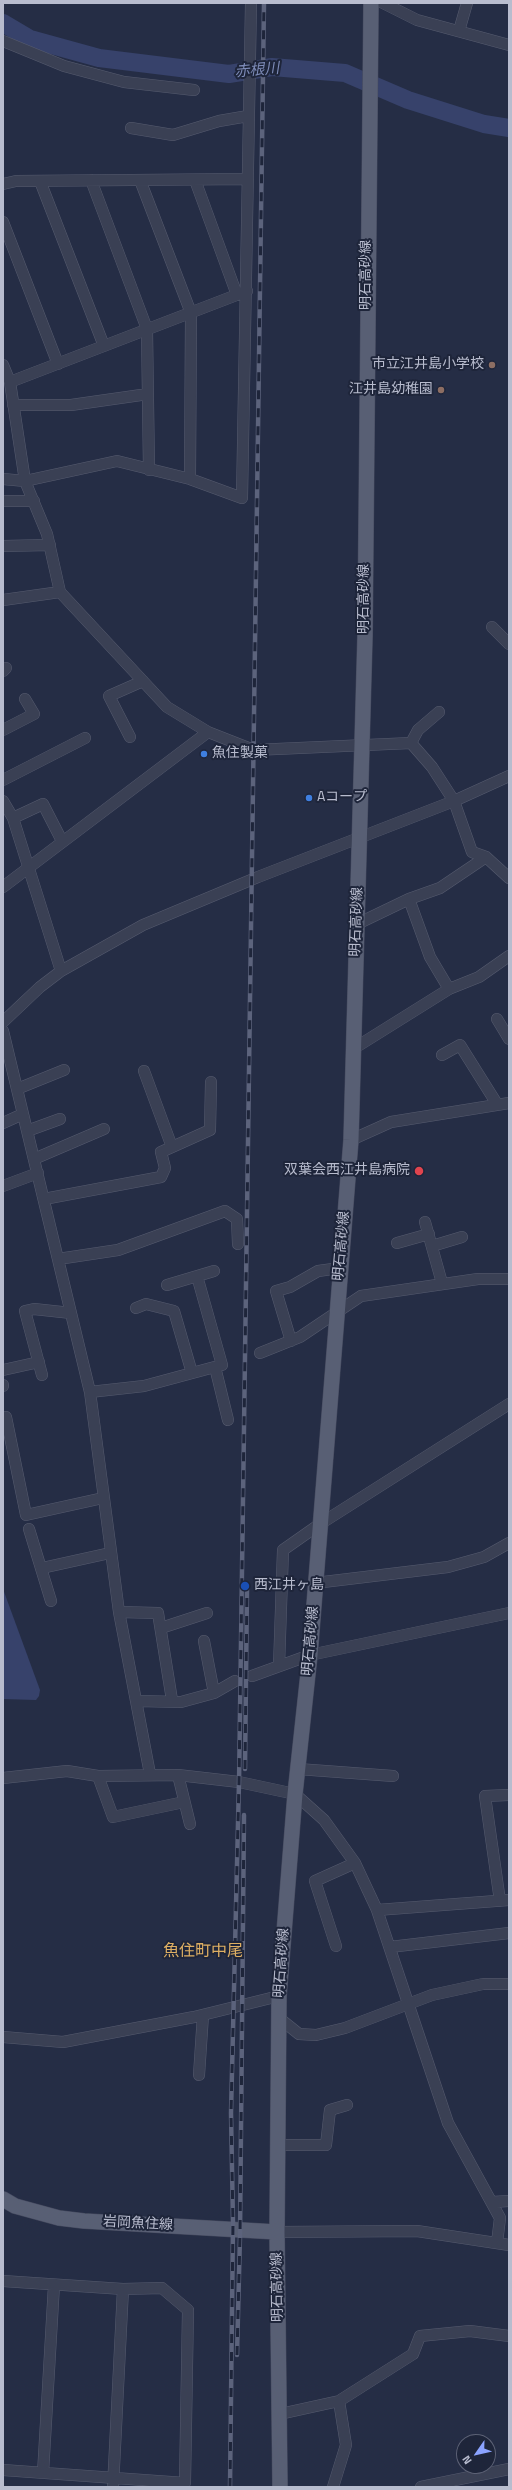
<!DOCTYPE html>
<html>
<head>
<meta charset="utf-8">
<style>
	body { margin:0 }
	#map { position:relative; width:512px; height:2490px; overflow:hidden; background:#252d45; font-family:"Titillium Web",sans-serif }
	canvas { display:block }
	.frame { position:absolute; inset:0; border:4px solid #b8bcce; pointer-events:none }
	.north { position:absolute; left:456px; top:2434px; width:40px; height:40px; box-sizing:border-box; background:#1e253a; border:1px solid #5c6175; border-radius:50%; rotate:236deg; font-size:11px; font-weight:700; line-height:16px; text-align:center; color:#b8bcce }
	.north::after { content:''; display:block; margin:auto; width:14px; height:18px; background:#8ba3ff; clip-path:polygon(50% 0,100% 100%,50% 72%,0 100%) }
</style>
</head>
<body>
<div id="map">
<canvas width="512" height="2490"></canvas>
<div class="frame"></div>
<div class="north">N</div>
</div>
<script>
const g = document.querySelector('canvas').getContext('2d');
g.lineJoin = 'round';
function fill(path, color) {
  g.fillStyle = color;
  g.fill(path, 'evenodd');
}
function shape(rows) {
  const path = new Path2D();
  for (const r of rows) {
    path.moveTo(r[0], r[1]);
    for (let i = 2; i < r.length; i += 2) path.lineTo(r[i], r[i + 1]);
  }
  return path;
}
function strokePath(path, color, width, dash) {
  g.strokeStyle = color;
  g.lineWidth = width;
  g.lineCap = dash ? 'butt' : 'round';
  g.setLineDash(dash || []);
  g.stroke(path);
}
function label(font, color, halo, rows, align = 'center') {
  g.font = font + ' "Titillium Web","Noto Sans JP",sans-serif';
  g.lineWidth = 4;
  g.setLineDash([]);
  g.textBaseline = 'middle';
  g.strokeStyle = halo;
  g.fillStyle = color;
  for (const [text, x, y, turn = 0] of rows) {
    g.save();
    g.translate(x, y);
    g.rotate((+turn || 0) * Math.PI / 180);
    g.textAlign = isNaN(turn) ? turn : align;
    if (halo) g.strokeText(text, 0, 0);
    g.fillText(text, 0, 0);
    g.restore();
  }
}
fill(shape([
	[3,1589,40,1690,39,1696,36,1700,3,1699]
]), '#37426b');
strokePath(shape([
	[3,23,30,39,99,58,229,74,272,67,345,73,408,100,484,124,509,128]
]), '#37426b', 18);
const minor = shape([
	[383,3,417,20,509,45],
	[459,31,467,3],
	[3,41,64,66,124,82,194,90],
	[131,128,173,135,219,121,248,116],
	[91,180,147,329,149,470],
	[140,180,191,313,190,479],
	[195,180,237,295],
	[40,181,104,346],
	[3,184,16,181,247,179],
	[3,222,58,364],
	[3,365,10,382,25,481,47,534,60,592,167,707,208,732,254,750,411,743,432,767,454,801,472,852,486,857,509,878],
	[10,382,247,291],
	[13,405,71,405,148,394],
	[3,479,25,481,117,461,190,479,242,498,251,3],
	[3,501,34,501],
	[3,546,50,545],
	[3,600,60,592],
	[492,627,509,644],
	[3,671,6,668],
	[3,730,34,714,25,699],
	[130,737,109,696,143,681],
	[411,743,418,730,439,712],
	[3,780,85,738],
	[3,801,13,818,61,971],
	[13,818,43,804,62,841],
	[3,887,208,732],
	[409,899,430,957,449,989],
	[357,924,409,899,440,888,486,857],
	[497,1019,509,1039],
	[3,1022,40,987,61,971,143,925,258,877,454,801,509,776],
	[3,1031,90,1392,119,1612,150,1774],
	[353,1049,449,989,479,977,509,956],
	[442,1055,460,1045,497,1104],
	[144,1071,172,1147],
	[17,1089,64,1070],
	[3,1123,23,1114],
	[27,1131,60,1119],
	[351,1140,391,1122,509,1103],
	[34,1159,104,1129],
	[3,1186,38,1173],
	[44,1199,161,1177,165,1168,161,1152,210,1130,211,1082],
	[425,1222,442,1283],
	[397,1243,429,1234],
	[432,1246,462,1237],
	[58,1259,118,1250,225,1211,237,1219,238,1244],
	[167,1285,214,1271],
	[136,1308,146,1304,174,1311,192,1373],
	[291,1341,276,1291,290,1287,318,1271,340,1268],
	[260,1353,300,1337,361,1296,478,1279,509,1279],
	[215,1367,228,1420],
	[3,1370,39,1362],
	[42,1375,25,1311,34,1309,71,1313],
	[3,1385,3,1386],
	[90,1392,144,1386,222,1365,197,1276],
	[6,1417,26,1515,103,1498],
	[29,1529,51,1601],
	[42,1568,110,1553],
	[315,1583,448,1567,484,1557,509,1543],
	[119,1612,158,1613,172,1700],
	[161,1628,207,1613],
	[204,1641,214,1693],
	[279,1666,283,1550,320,1524,509,1404],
	[252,1676,310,1655,509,1613],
	[138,1701,181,1702,214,1693,235,1681],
	[298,1769,393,1776],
	[178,1775,190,1824],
	[98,1776,113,1817,184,1802],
	[3,1778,67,1771,98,1776,178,1775,239,1782,295,1794,324,1820,355,1863,377,1910,448,2123,500,2218,497,2243],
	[500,1901,485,1796,509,1795],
	[377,1910,509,1900],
	[336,1946,315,1881,355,1863],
	[390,1947,509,1933],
	[279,2018,299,2034,316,2035,345,2028,432,1995,483,1984,509,1984],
	[3,2037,63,2042,194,2017,279,1996],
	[199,2075,203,2015],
	[278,2145,326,2145,330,2110,347,2105],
	[492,2202,509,2201],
	[277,2232,417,2231,509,2245],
	[3,2281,123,2289,162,2288,188,2310,185,2483,3,2470],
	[280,2414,339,2401,413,2354,420,2336,470,2331,509,2336],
	[43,2473,54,2285],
	[113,2487,123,2289],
	[333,2487,346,2445,339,2401],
	[421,2487,509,2469]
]);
const major = shape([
	[3,2199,15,2206,59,2218,84,2221,277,2232],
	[280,2487,277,2232,279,1996,295,1794,310,1655,351,1140,365,636,371,3]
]);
strokePath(minor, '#565b6f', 12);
strokePath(major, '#44495e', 16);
strokePath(minor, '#3a4054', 11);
strokePath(major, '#585f74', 15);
const rail = shape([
	[245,1769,247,1589],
	[237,2355,240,2236,244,1815],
	[230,2487,233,2223,231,2113,239,1782,264,3]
]);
strokePath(rail, '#5c637c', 4.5);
strokePath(rail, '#1e253a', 3, [9]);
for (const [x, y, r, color] of [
	[492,365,4,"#8d6e63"],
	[441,390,4,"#8d6e63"],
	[204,754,4,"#3f7fe0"],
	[309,798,4,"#3f7fe0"],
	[419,1171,5,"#e0444e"],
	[245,1586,5,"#1a4fb4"]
]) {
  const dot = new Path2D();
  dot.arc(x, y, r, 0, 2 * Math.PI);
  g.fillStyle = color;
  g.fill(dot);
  strokePath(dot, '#1e253a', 1.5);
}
label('14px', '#b8bcce', '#1e253a', [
	["明石高砂線",367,275,-90],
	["明石高砂線",365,599,-90],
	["明石高砂線",357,922,-88],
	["明石高砂線",342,1246,-85],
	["明石高砂線",311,1641,-85],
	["明石高砂線",282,1963,-86],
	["岩岡魚住線",138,2224,3],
	["明石高砂線",278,2287,-91]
]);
label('14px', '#b8bcce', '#1e253a', [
	["市立江井島小学校",484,365],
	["江井島幼稚園",433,390],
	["魚住製菓",212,754,"left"],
	["Aコープ",317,798,"left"],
	["双葉会西江井島病院",410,1171],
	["西江井ヶ島",254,1586,"left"]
], 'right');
label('italic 15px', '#7d8bb7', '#1e253a', [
	["赤根川",257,71,-5]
]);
label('16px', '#deaf63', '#1e253a', [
	["魚住町中尾",203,1952]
]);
</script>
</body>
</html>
